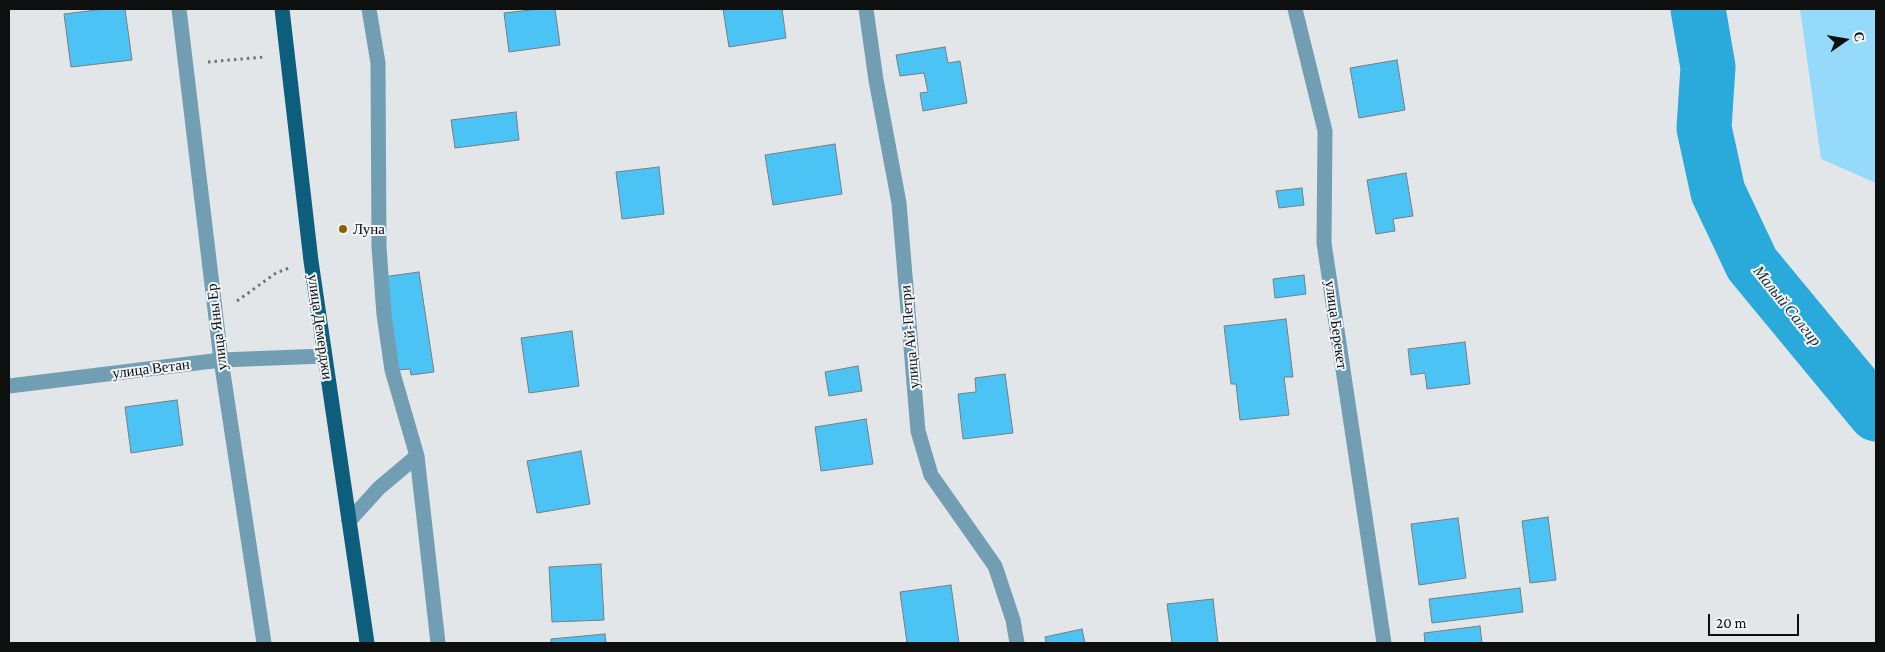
<!DOCTYPE html>
<html>
<head>
<meta charset="utf-8">
<style>
	body { margin:0 }
	#map { position:relative; width:1885px; height:652px; overflow:hidden; background:#e3e6e8; font-family:"Crimson Pro",serif }
	canvas { display:block }
	.frame { position:absolute; inset:0; border:10px solid #0e1010; pointer-events:none }
	.north { position:absolute; left:1820px; top:15px; width:50px; height:50px; -webkit-text-stroke:4px #f0f4f6; paint-order:stroke; rotate:77deg; font-size:14px; font-weight:700; line-height:20px; text-align:center; color:#0e1010 }
	.north::after { content:''; display:block; margin:auto; width:18px; height:22px; background:#0e1010; clip-path:polygon(50% 0,100% 100%,50% 72%,0 100%) }
	.scale { position:absolute; left:1708px; top:614px; width:91px; height:22px; box-sizing:border-box; border:2px solid #0e1010; border-top:0; padding-left:6px; font-size:15px; line-height:18px; white-space:nowrap; color:#0e1010; -webkit-text-stroke:4px #f0f4f6; paint-order:stroke }
</style>
</head>
<body>
<div id="map">
<canvas width="1885" height="652"></canvas>
<div class="frame"></div>
<div class="north">С</div>
<div class="scale">20 m</div>
</div>
<script>
const g = document.querySelector('canvas').getContext('2d');
g.lineJoin = 'round';
function fill(path, color) {
  g.fillStyle = color;
  g.fill(path, 'evenodd');
}
function shape(rows) {
  const path = new Path2D();
  for (const r of rows) {
    path.moveTo(r[0], r[1]);
    for (let i = 2; i < r.length; i += 2) path.lineTo(r[i], r[i + 1]);
  }
  return path;
}
function strokePath(path, color, width, dash) {
  g.strokeStyle = color;
  g.lineWidth = width;
  g.lineCap = dash ? 'butt' : 'round';
  g.setLineDash(dash || []);
  g.stroke(path);
}
function label(font, color, halo, rows, align = 'center') {
  g.font = font + ' "Crimson Pro",serif';
  g.lineWidth = 4;
  g.setLineDash([]);
  g.textBaseline = 'middle';
  g.strokeStyle = halo;
  g.fillStyle = color;
  for (const [text, x, y, turn = 0] of rows) {
    g.save();
    g.translate(x, y);
    g.rotate((+turn || 0) * Math.PI / 180);
    g.textAlign = isNaN(turn) ? turn : align;
    if (halo) g.strokeText(text, 0, 0);
    g.fillText(text, 0, 0);
    g.restore();
  }
}
fill(shape([
	[1800,9,1876,9,1876,183,1821,159]
]), '#96dafb');
strokePath(shape([
	[1698,9,1708,67,1704,128,1718,192,1752,264,1876,414]
]), '#2aa9db', 55);
const building = shape([
	[105,9,125,9,132,60,71,67,64,14,105,9],
	[540,9,555,9,560,45,509,52,504,13,540,9],
	[723,9,782,9,786,38,729,47,723,9],
	[945,47,948,63,960,61,967,103,923,111,920,93,928,92,924,73,900,76,896,55,945,47],
	[1397,60,1405,110,1359,118,1350,68,1397,60],
	[516,112,519,140,455,148,451,120,516,112],
	[835,144,842,194,773,205,765,155,835,144],
	[659,167,664,214,622,219,616,172,659,167],
	[1406,173,1413,216,1393,219,1395,231,1376,234,1367,180,1406,173],
	[1302,188,1304,205,1279,208,1276,191,1302,188],
	[419,272,434,372,411,375,410,369,397,370,383,277,419,272],
	[1304,275,1306,294,1275,298,1273,279,1304,275],
	[1286,319,1293,377,1284,377,1289,415,1240,420,1236,384,1231,384,1224,326,1286,319],
	[572,331,579,386,529,393,521,338,572,331],
	[1465,342,1470,384,1427,389,1425,373,1411,375,1408,349,1465,342],
	[858,366,862,391,829,396,825,372,858,366],
	[1005,374,1013,433,963,439,958,394,976,392,975,378,1005,374],
	[177,400,183,445,131,453,125,407,177,400],
	[866,419,873,464,821,471,815,427,866,419],
	[581,451,590,504,537,513,527,461,581,451],
	[1548,517,1556,580,1530,583,1522,521,1548,517],
	[1458,518,1466,578,1419,585,1411,524,1458,518],
	[601,564,604,620,552,622,549,567,601,564],
	[951,585,959,643,907,643,900,592,951,585],
	[1520,588,1523,612,1432,623,1429,599,1520,588],
	[1213,599,1218,643,1172,643,1167,604,1213,599],
	[1480,626,1482,643,1425,643,1424,633,1480,626],
	[1082,629,1085,643,1046,643,1045,637,1082,629],
	[605,634,606,643,551,643,551,639,605,634]
]);
fill(building, '#4cc3f5');
strokePath(building, '#7a7d7f', 1);
strokePath(shape([
	[208,62,264,57],
	[237,301,276,273,289,268]
]), '#727576', 3, [2.5, 4]);
strokePath(shape([
	[179,9,221,360,264,643],
	[369,9,378,63,379,247,384,315,392,370,417,456,438,643],
	[866,9,876,80,899,203,918,431,931,475,995,566,1013,620,1017,643],
	[1295,9,1325,131,1324,243,1384,643],
	[9,386,221,360,324,356],
	[349,521,379,488,417,456]
]), '#729eb4', 15);
strokePath(shape([
	[282,9,311,261,367,643]
]), '#0d5e7d', 15);
for (const [x, y, r, color] of [
	[343,229,5,"#896000"]
]) {
  const dot = new Path2D();
  dot.arc(x, y, r, 0, 2 * Math.PI);
  g.fillStyle = color;
  g.fill(dot);
  strokePath(dot, '#f0f4f6', 2);
}
label('15px', '#0e1010', '#f0f4f6', [
	["Луна",353,229]
], 'left');
label('15px', '#0e1010', '#f0f4f6', [
	["улица Берекет",1336,325,82],
	["улица Яны Ер",217,327,-97],
	["улица Демерджи",320,327,82],
	["улица Ай-Петри",910,337,-95],
	["улица Ветан",151,369,-7]
]);
label('italic 16px', '#1a2e38', '#f0f4f6', [
	["Малый Салгир",1787,306,51]
]);
</script>
</body>
</html>
